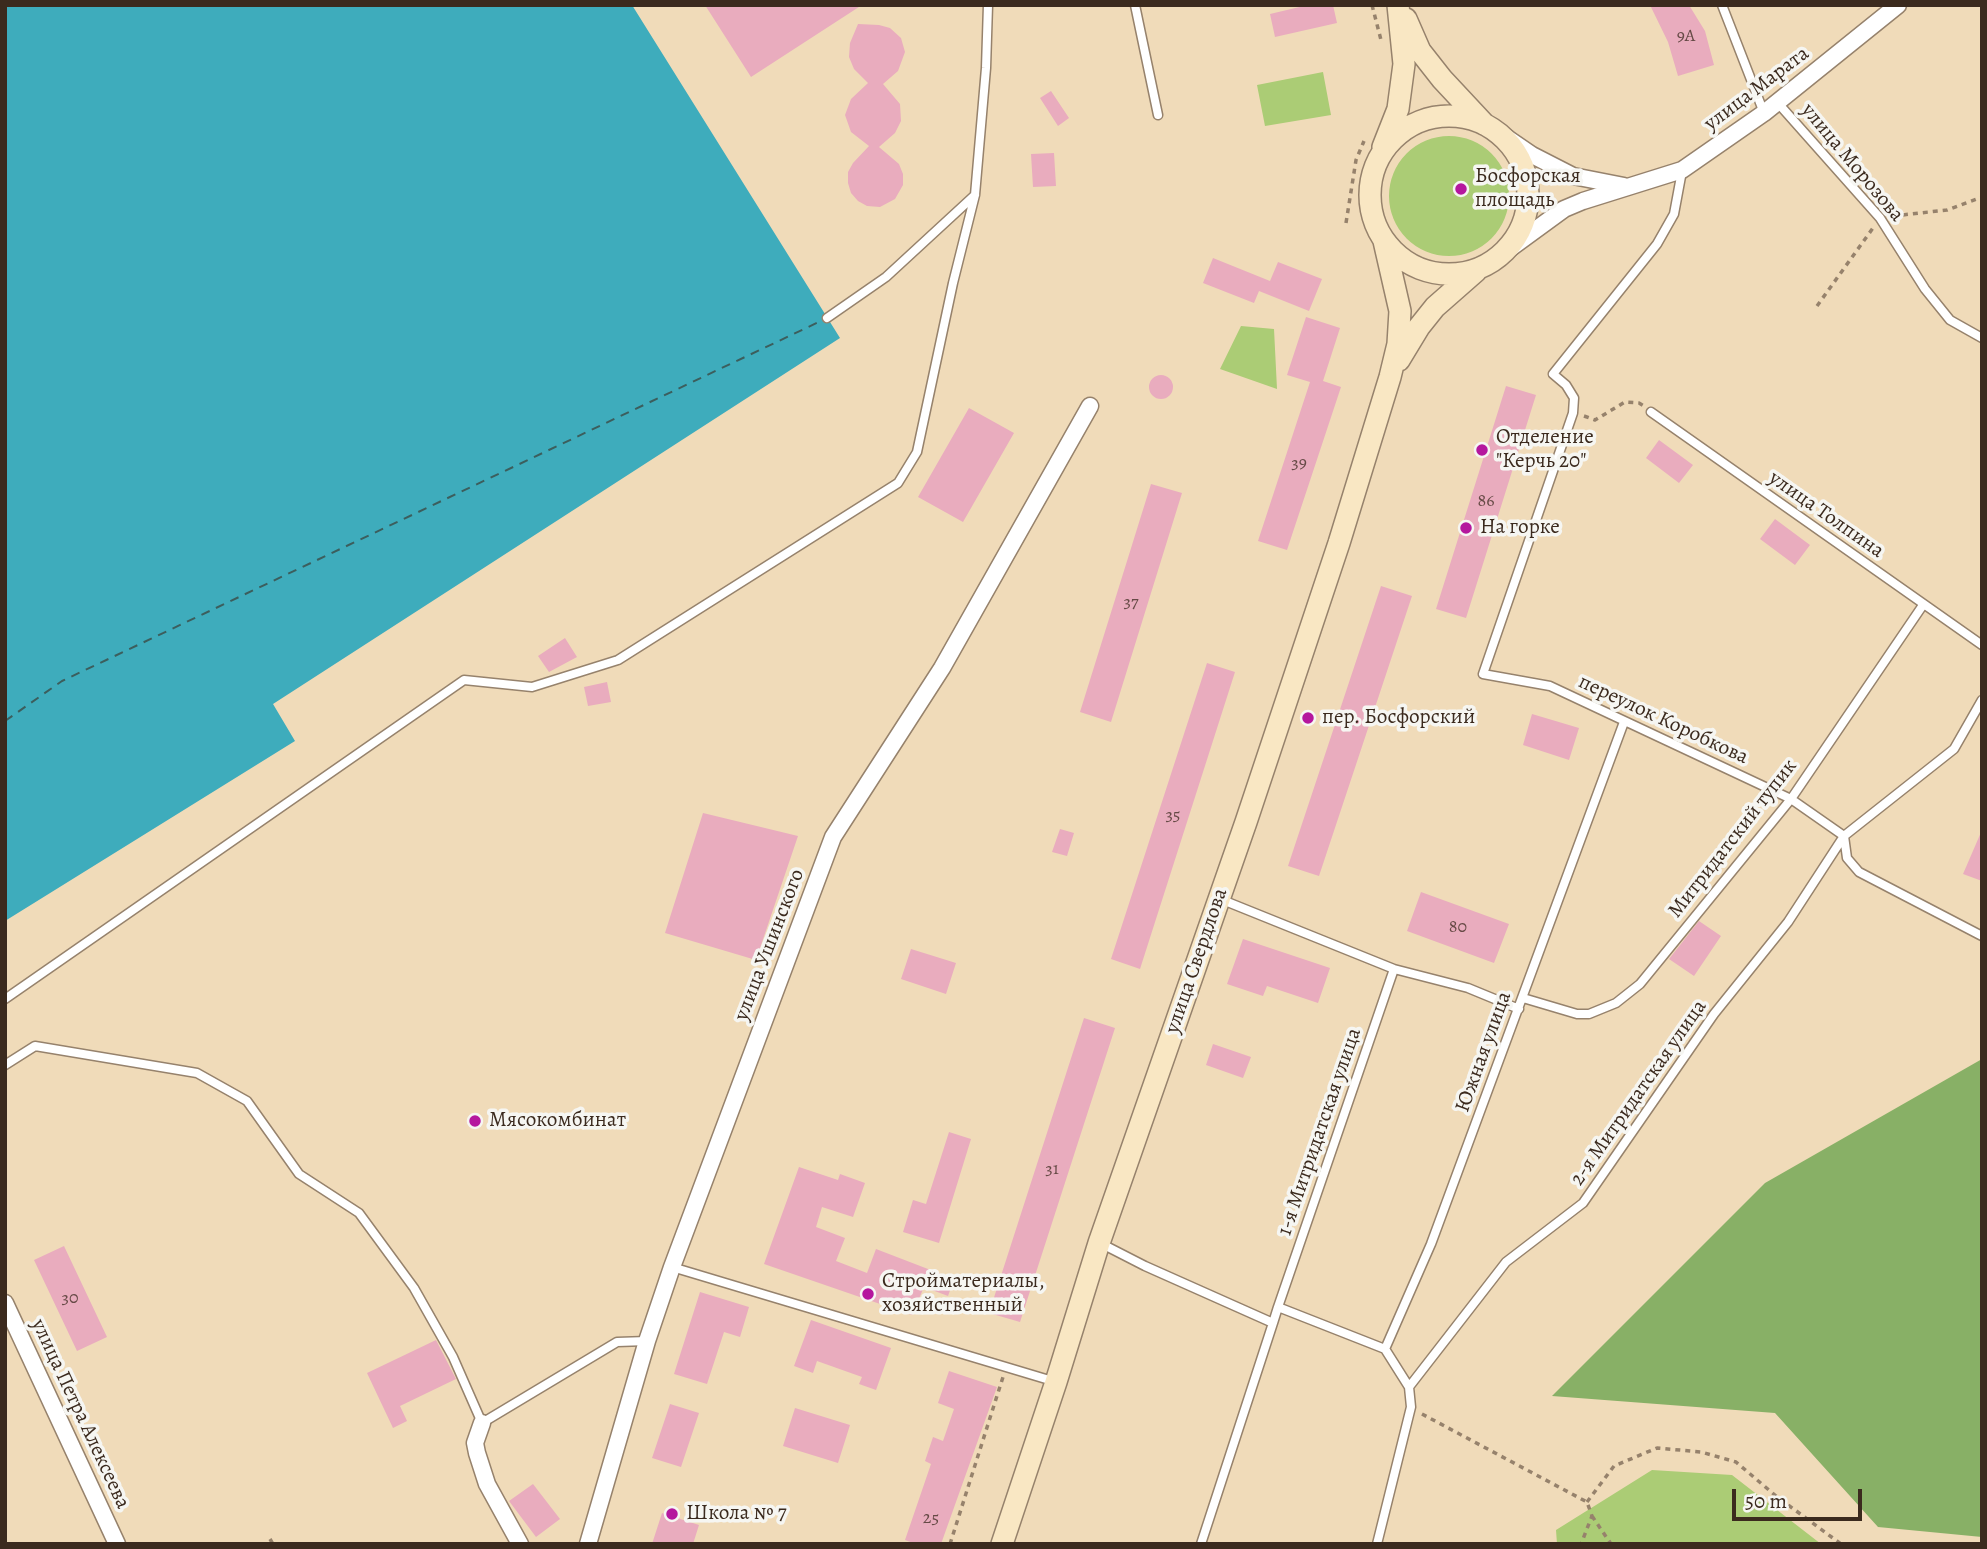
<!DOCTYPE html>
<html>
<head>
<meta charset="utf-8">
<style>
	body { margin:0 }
	#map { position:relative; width:1987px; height:1549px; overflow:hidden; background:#f0dbb9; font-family:Alegreya,serif }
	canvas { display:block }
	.frame { position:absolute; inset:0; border:7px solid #3b2a1e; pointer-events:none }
	.scale { position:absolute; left:1732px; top:1489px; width:130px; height:32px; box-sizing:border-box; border:4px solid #3b2a1e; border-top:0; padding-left:9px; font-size:21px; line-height:24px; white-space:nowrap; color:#3b2a1e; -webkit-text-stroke:5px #f6f6f2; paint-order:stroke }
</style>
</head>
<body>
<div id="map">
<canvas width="1987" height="1549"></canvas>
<div class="frame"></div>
<div class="scale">50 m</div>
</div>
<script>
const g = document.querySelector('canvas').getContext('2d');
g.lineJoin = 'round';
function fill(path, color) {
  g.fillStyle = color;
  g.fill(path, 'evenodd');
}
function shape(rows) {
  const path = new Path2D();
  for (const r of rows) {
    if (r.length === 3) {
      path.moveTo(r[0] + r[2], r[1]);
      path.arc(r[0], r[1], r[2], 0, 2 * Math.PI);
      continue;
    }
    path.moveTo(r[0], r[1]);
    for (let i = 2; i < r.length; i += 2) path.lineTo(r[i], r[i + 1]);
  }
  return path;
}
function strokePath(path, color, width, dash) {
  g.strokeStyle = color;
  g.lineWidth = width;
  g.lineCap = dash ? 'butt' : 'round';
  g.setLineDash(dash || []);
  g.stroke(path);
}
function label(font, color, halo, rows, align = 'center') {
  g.font = font + ' Alegreya,serif';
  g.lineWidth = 7;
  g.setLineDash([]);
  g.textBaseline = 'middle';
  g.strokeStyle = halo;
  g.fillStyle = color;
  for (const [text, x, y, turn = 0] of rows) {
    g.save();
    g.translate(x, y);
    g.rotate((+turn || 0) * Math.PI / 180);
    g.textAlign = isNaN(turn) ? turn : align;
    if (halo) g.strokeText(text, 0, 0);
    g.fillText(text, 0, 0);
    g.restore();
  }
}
fill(shape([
	[1323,72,1331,115,1265,126,1257,85],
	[1449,196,60],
	[1241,326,1274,329,1277,389,1220,369],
	[1652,1470,1732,1475,1821,1544,1557,1544,1556,1530]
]), '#abcc75');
fill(shape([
	[1982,1059,1982,1537,1878,1527,1775,1413,1552,1396,1765,1183]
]), '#88b066');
fill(shape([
	[5,5,632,5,840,338,273,704,295,741,5,921]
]), '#3eacbc');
strokePath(shape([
	[5,721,62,681,823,320]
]), '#3c5e5d', 2, [9, 7]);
fill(shape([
	[705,5,862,5,751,77],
	[1308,5,1333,5,1337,23,1275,37,1270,14],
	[1650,5,1689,5,1705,31,1714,65,1678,76,1668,42],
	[858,24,879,25,890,28,901,38,905,52,898,71,883,84,900,104,901,121,895,133,879,147,899,164,903,174,903,185,895,199,880,207,867,206,858,201,851,193,848,183,848,172,853,163,869,146,851,132,845,115,851,99,868,83,854,69,849,57,850,43],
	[1051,91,1069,118,1058,126,1040,98],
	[1054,153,1056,186,1033,187,1031,154],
	[1213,258,1270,281,1278,262,1322,279,1309,311,1259,291,1254,303,1203,283],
	[1306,317,1340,328,1323,381,1341,387,1287,550,1258,541,1310,382,1287,375],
	[1161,387,12],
	[1506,386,1536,395,1466,618,1436,609],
	[969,408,1014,433,963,522,918,497],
	[1659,440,1693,465,1679,483,1646,458],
	[1151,484,1182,493,1111,722,1080,712],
	[1775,519,1810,545,1795,565,1760,539],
	[1381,586,1412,596,1319,876,1288,866],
	[565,638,577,657,549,672,538,656],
	[1207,663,1235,672,1140,969,1111,959],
	[607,682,611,702,588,706,584,687],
	[1532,714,1579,728,1569,760,1523,745],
	[703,813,798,836,756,960,665,933],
	[1060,829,1074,833,1067,856,1052,852],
	[1982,830,1982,881,1963,874],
	[1421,892,1509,924,1494,963,1407,931],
	[1699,921,1721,936,1694,976,1669,959],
	[1243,939,1330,968,1318,1003,1267,986,1263,996,1227,984],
	[911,949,956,963,946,994,901,979],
	[1084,1018,1115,1028,1020,1322,989,1313],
	[1213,1044,1251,1057,1243,1078,1206,1065],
	[949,1132,971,1139,939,1243,903,1232,913,1200,926,1204],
	[799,1167,838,1180,840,1174,865,1183,853,1217,822,1207,816,1227,845,1238,836,1261,867,1273,876,1249,954,1279,948,1296,924,1287,912,1315,764,1264],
	[64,1246,107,1337,77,1351,34,1260],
	[700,1292,749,1307,740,1337,724,1332,707,1384,674,1374],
	[811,1320,891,1348,876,1390,859,1384,862,1377,817,1361,813,1373,794,1366],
	[436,1340,456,1379,400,1406,407,1421,393,1428,367,1373],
	[949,1371,997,1387,941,1544,916,1544,905,1540,931,1464,925,1461,933,1437,943,1441,954,1409,938,1403],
	[670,1404,699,1413,681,1467,652,1458],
	[795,1408,850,1425,838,1463,783,1446],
	[533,1484,560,1519,536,1537,509,1501],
	[662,1513,699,1525,693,1544,652,1544]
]), '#e9acbe');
const service = shape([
	[1135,5,1158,115],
	[1722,5,1764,113],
	[1777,102,1880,218,1925,289,1950,320,1982,338],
	[1682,171,1674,214,1657,244,1553,374,1566,385,1574,398,1573,413,1483,674,1550,686,1791,799,1844,836,1847,858,1859,872,1982,936],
	[827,318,886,277,975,195],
	[1651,412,1982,645],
	[1220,899,1394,969,1468,988,1519,1009],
	[1523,998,1577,1014,1589,1014,1616,1003,1640,984,1791,799,1923,605],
	[5,999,464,680,532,687,618,660,898,483,917,452,953,283,975,195,986,68,988,5],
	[5,1065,35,1046,197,1073,247,1101,299,1174,359,1213,414,1288,453,1357,482,1423,617,1342,647,1341],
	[1102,1244,1145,1266,1273,1323,1278,1307,1385,1349],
	[672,1267,1056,1382],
	[1278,1307,1394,969],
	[1409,1387,1385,1349,1431,1244,1624,722],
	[1201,1544,1273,1323],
	[1377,1544,1411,1407,1409,1387,1506,1262,1583,1203,1714,1014,1788,922,1844,836,1954,749,1982,700]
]);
const minor = shape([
	[1494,129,1532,155,1573,176,1624,186],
	[1501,255,1564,209,1583,201,1682,170,1764,113,1898,5],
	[5,1303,117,1544],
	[482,1423,475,1443,477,1453,487,1484,520,1544],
	[588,1544,647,1341,672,1267,833,837,942,668,1090,406]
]);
const secondary = shape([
	[1406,19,1420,51,1442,79,1484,124],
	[1449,195,79],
	[1383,147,1398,109,1404,64,1398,5],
	[1399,360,1419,327,1435,307,1476,271],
	[1002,1544,1056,1382,1099,1243,1246,822,1339,543,1390,377,1398,344,1400,311,1384,241]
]);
strokePath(service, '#96826c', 11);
strokePath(minor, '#96826c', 19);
strokePath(secondary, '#96826c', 24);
strokePath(shape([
	[1372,5,1381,40],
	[1893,216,1947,210,1982,197],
	[1346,223,1356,160,1364,141],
	[1817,306,1873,228],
	[1584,416,1595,420,1625,402,1639,403,1644,406],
	[1422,1414,1587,1502,1592,1516,1581,1544],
	[1587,1502,1614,1466,1657,1448,1701,1452,1736,1462,1776,1496,1841,1544],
	[1592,1516,1611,1544],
	[270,1539,273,1544],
	[950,1544,1003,1377]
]), '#96826c', 3.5, [5, 5]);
strokePath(service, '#fff', 8);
strokePath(minor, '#fff', 16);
strokePath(secondary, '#f9e7c3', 21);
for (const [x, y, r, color] of [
	[1461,189,7,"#b5179e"],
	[1482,450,7,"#b5179e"],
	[1466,528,7,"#b5179e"],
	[1308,718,7,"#b5179e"],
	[475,1121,7,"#b5179e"],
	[868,1294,7,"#b5179e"],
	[672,1514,7,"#b5179e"]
]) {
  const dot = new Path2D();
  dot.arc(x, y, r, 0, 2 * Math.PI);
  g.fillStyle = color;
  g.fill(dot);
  strokePath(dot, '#f6f6f2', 2.5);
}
label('18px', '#664a46', null, [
	["9А",1686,37],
	["39",1299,464],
	["86",1486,502],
	["37",1131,603],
	["35",1173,816],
	["80",1458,928],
	["31",1052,1170],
	["30",70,1299],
	["25",931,1519]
]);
label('21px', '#3b2a1e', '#f6f6f2', [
	["улица Марата",1757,89,-37],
	["улица Морозова",1852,163,50],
	["улица Толпина",1826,515,35],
	["переулок Коробкова",1663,720,25],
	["Митридатский тупик",1733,839,-52],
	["улица Ушинского",770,945,-69],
	["улица Свердлова",1197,961,-71],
	["Южная улица",1484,1052,-70],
	["2-я Митридатская улица",1639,1093,-55],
	["1-я Митридатская улица",1320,1132,-71],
	["улица Петра Алексеева",80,1414,65]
]);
label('21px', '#3b2a1e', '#f6f6f2', [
	["Босфорская",1475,177],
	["площадь",1475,201],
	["Отделение",1496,438],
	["\"Керчь 20\"",1496,462],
	["На горке",1480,528],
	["пер. Босфорский",1322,718],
	["Мясокомбинат",489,1121],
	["Стройматериалы,",882,1282],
	["хозяйственный",882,1306],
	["Школа № 7",686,1514]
], 'left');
</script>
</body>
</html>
